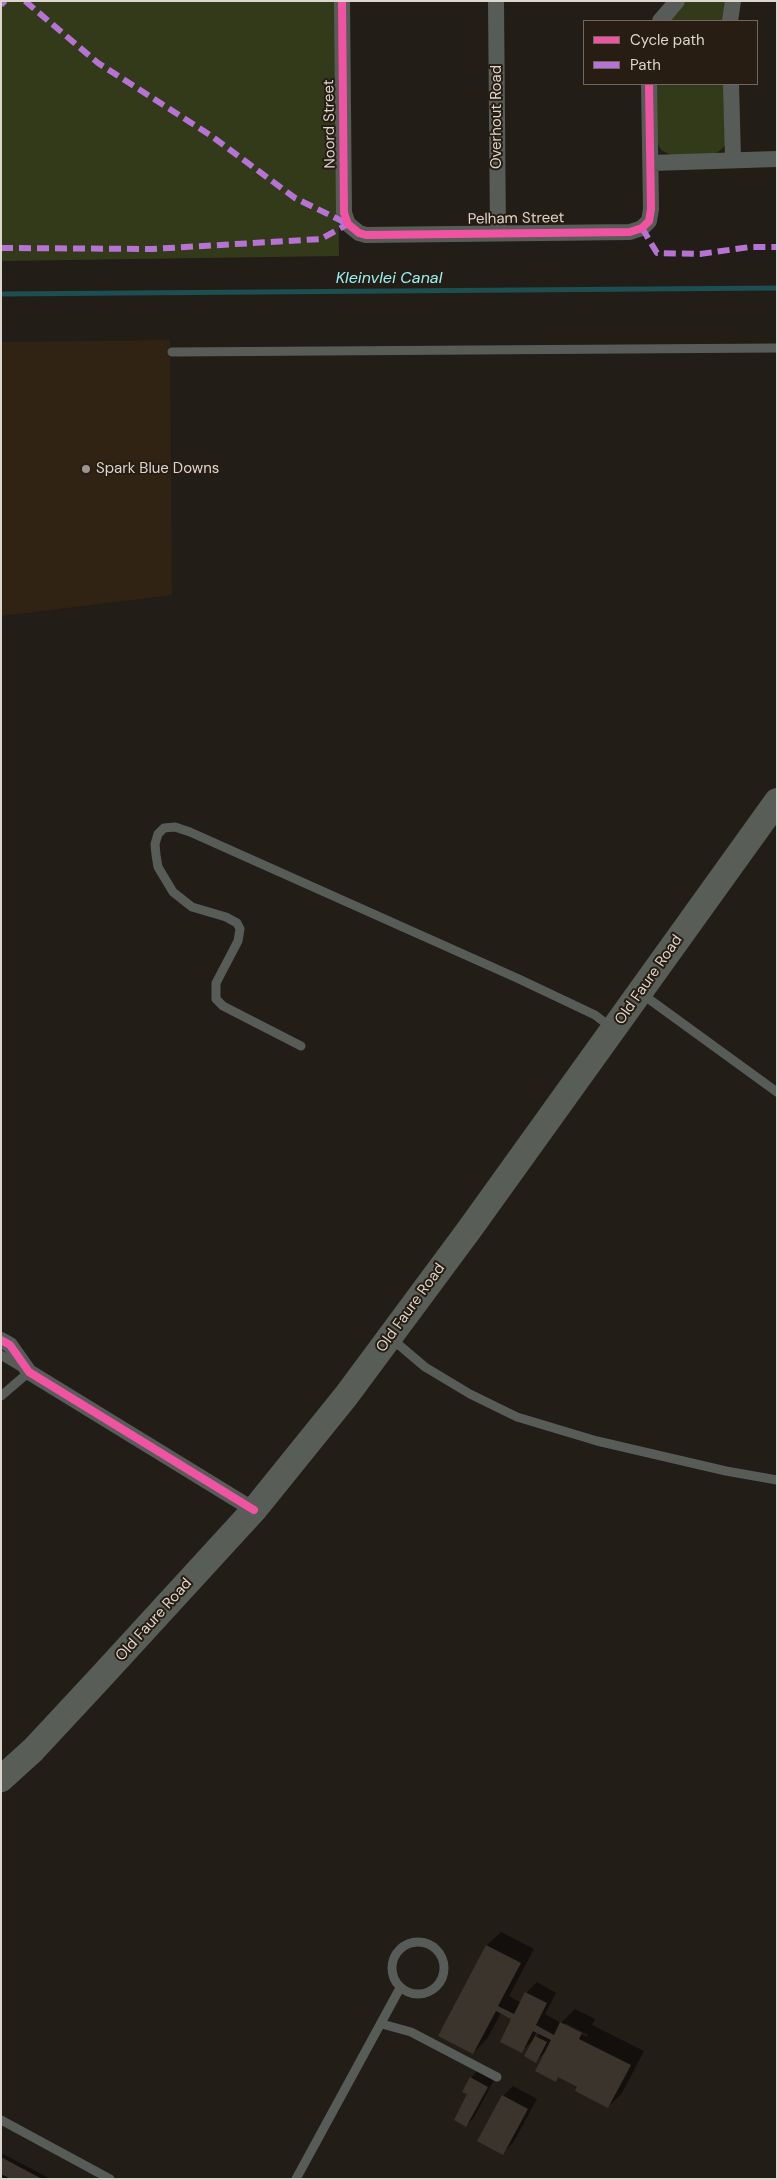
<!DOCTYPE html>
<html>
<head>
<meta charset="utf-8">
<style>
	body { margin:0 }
	#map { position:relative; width:778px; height:2180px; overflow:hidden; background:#221d17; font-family:"DM Sans",sans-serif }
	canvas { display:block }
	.frame { position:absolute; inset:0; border:2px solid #ddd6cf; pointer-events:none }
	.legend { position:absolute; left:583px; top:20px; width:175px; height:65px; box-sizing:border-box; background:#271d12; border:1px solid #70675e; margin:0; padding:6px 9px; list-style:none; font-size:15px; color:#ddd6cf }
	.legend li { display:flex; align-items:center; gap:10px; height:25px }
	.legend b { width:25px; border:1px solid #70675e }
</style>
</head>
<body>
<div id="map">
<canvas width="778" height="2180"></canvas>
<div class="frame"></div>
<ul class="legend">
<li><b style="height:6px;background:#f153a3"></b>Cycle path</li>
<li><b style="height:6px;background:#b673d3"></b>Path</li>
</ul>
</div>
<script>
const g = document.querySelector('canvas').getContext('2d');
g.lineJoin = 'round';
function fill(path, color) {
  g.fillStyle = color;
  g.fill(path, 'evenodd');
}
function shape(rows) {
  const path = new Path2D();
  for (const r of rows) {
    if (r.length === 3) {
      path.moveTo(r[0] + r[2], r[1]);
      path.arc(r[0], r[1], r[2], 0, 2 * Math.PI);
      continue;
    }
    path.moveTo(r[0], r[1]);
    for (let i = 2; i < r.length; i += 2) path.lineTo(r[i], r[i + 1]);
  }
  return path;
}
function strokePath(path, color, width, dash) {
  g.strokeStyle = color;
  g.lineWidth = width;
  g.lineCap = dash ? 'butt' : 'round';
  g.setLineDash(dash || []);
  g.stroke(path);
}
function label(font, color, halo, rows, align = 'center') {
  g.font = font + ' "DM Sans",sans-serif';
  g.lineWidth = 4;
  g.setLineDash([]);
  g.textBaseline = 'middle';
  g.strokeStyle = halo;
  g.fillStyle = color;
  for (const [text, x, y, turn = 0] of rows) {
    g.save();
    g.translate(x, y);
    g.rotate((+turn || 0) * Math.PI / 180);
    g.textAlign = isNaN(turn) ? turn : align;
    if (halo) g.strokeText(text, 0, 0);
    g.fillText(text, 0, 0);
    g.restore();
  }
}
fill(shape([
	[170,340,172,595,1,616,1,342]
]), '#302314');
fill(shape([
	[1,1,337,1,339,256,1,261],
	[686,1,729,1,726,21,669,21],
	[655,84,727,84,726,144,722,149,713,155,671,155,661,150,657,142]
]), '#333a1a');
fill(shape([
	[501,1932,534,1949,509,1996,521,2003,526,1993,537,1982,556,1993,545,2014,561,2023,575,2009,595,2019,592,2025,644,2051,622,2093,608,2107,559,2076,556,2080,545,2052,536,2061,534,2039,521,2052,513,2019,501,2013,487,2039,473,2053,440,2036,487,1945],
	[565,2023,588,2035,587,2037,565,2026],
	[537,2031,540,2033,534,2039,533,2039],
	[477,2071,494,2080,473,2119,466,2125,471,2078],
	[513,2086,537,2099,513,2143,502,2153,503,2096],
	[3,2154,51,2179,1,2179,1,2156]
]), '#0007');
strokePath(shape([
	[1,294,777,288]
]), '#1d4e52', 5);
fill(shape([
	[486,1945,521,1963,498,2006,514,2014,525,1992,547,2003,536,2025,554,2035,560,2022,582,2033,579,2039,631,2065,608,2108,575,2091,577,2087,558,2077,556,2082,535,2071,551,2040,533,2031,522,2053,500,2042,511,2019,496,2011,473,2054,438,2036],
	[535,2036,547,2042,536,2063,524,2056],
	[470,2077,488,2087,466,2127,454,2120,467,2094,462,2092],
	[502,2095,528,2109,503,2155,477,2141],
	[1,2157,42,2179,11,2179,1,2174]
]), '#3b342c');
strokePath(shape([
	[172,352,777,348],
	[642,994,777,1092],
	[301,1046,223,1006,216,999,216,983,238,941,240,929,237,923,226,917,192,907,173,892,158,867,156,855,155,844,158,834,164,828,175,827,190,832,519,979,595,1015,612,1028],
	[392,1339,425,1367,470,1394,517,1417,597,1441,726,1471,777,1480],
	[1,1355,29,1372,1,1396],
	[418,1968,26],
	[382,2024,411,2032,497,2077],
	[1,2120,110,2179],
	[296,2179,400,1988]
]), '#585c58', 9);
strokePath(shape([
	[342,1,344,213,348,224,359,233,366,235,630,232,642,228,649,221,651,209,649,84],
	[496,1,498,233],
	[660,21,677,1],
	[730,21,733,1],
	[731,84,733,159],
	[651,163,777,159],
	[1,1340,10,1345,29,1372,254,1510]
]), '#585c58', 16);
strokePath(shape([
	[1,1779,33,1750,100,1678,254,1510,346,1396,469,1230,777,801]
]), '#595d57', 26);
strokePath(shape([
	[25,1,98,63,210,135,295,198,348,224],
	[1,5,5,1],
	[642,228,657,253,700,254,750,247,777,247],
	[1,248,152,249,321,239,348,224]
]), '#b673d3', 6, [12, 6]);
strokePath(shape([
	[342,1,344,213,348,224,359,233,366,235,630,232,642,228,649,221,651,209,649,84],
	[1,1340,10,1345,29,1372,254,1510]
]), '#f153a3', 8);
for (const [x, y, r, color] of [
	[86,469,5,"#9c958f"]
]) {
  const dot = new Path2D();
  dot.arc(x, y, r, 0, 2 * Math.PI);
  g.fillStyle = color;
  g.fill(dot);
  strokePath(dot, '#271d12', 2);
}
label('15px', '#ddd6cf', '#271d12', [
	["Overhout Road",497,117,-90],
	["Noord Street",330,124,-91],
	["Pelham Street",516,219,-1],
	["Old Faure Road",649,980,-55],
	["Old Faure Road",411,1308,-54],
	["Old Faure Road",154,1620,-48]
]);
label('15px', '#ddd6cf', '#271d12', [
	["Spark Blue Downs",96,469]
], 'left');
label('italic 16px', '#97f2f9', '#271d12', [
	["Kleinvlei Canal",389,279]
]);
</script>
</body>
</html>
